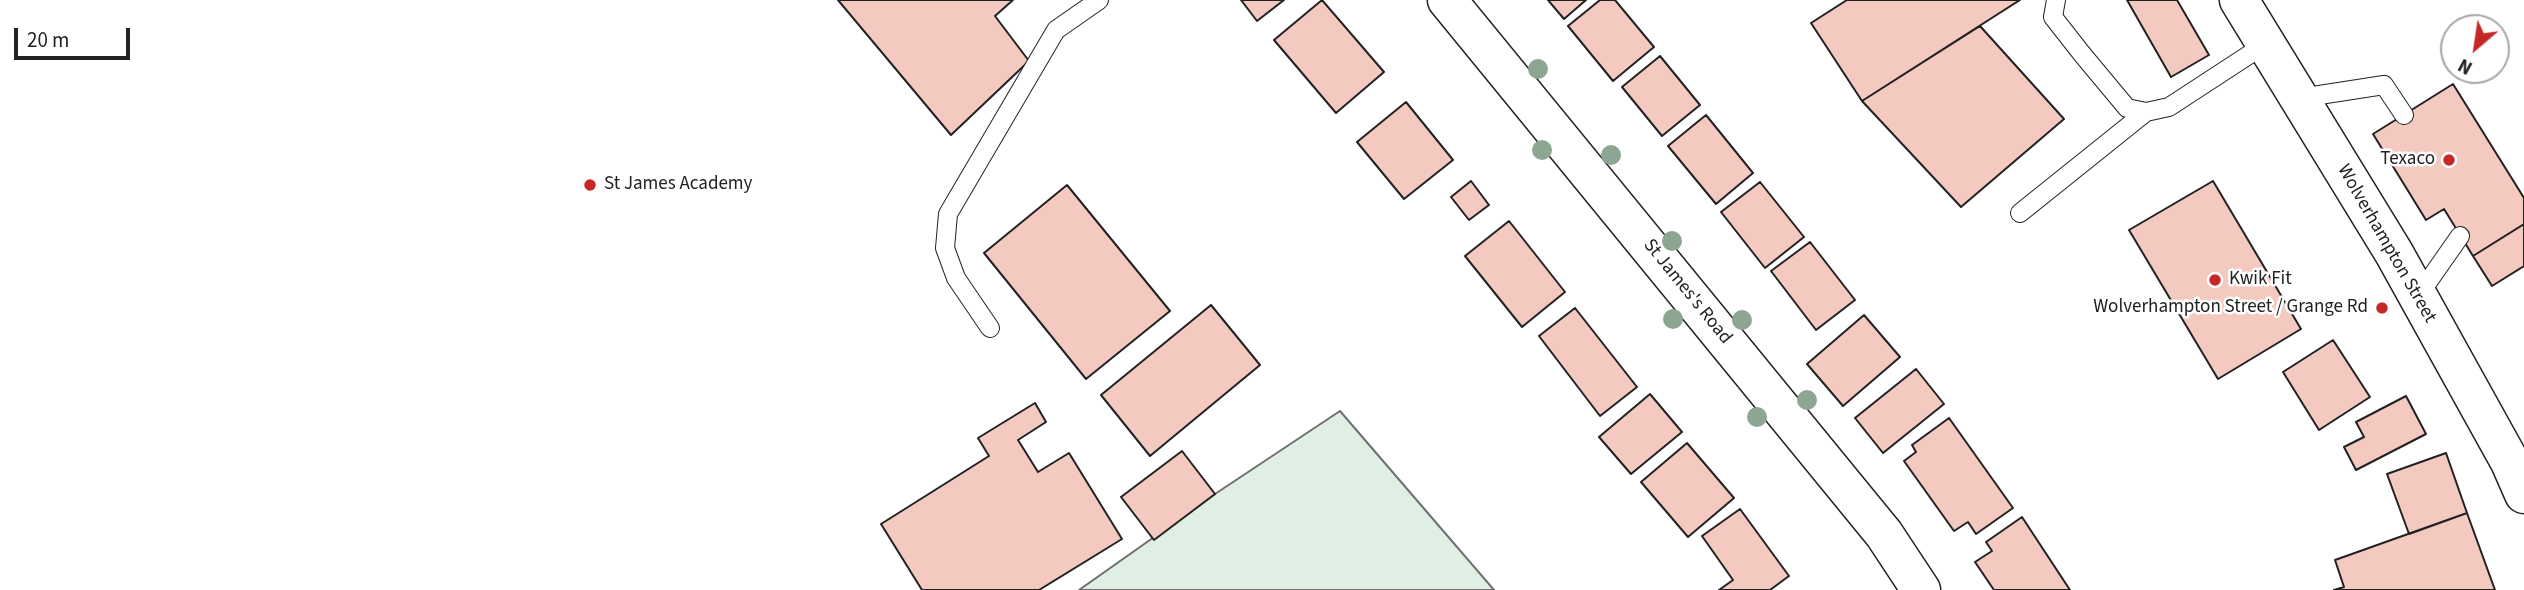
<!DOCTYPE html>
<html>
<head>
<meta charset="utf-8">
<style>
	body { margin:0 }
	#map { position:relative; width:2524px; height:590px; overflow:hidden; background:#fff; font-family:"Source Sans 3",sans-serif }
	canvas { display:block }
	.north { position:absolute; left:2440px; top:14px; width:70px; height:70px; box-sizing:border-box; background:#fff; border:2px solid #a7a7a7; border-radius:50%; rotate:209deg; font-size:19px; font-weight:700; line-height:28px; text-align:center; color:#222 }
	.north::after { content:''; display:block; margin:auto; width:24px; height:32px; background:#c62828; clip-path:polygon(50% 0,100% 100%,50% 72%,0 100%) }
	.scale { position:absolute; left:14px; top:28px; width:116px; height:32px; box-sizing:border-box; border:4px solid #222; border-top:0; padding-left:9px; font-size:21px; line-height:24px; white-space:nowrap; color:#222; -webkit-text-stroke:5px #fff; paint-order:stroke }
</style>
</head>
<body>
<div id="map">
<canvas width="2524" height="590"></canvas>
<div class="north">N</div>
<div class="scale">20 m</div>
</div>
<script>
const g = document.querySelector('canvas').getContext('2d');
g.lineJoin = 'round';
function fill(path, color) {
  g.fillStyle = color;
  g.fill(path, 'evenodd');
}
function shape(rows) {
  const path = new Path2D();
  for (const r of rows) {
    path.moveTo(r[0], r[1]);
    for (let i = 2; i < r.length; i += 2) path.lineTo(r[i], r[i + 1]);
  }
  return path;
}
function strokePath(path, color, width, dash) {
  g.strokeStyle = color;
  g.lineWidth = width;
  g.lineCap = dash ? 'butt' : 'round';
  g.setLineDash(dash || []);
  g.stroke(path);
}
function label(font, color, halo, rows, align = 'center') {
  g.font = font + ' "Source Sans 3",sans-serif';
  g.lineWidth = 5;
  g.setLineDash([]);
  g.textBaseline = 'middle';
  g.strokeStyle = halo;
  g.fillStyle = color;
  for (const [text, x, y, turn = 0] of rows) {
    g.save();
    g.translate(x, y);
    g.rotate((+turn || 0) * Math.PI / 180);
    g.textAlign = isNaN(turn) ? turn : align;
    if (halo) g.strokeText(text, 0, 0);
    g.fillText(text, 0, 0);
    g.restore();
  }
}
const green = shape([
	[1340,411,1494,590,1079,590,1215,494,1340,411]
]);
fill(green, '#e0efe3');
strokePath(green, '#6f6f6f', 2);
const building = shape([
	[838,0,1013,0,995,16,1029,61,951,135,838,0],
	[1241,0,1284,0,1257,21,1241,0],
	[1322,0,1384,72,1336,113,1274,40,1322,0],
	[1548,0,1586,0,1564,19,1548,0],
	[1600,0,1615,0,1654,47,1613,81,1568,26,1600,0],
	[1847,0,2020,0,1862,101,1811,23,1847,0],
	[2127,0,2177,0,2209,55,2171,77,2127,0],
	[1980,26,2064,119,1961,207,1862,101,1980,26],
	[1660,56,1700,105,1662,136,1622,87,1660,56],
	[2453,84,2524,198,2524,224,2473,256,2444,209,2426,220,2373,134,2453,84],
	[1406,102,1453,160,1404,199,1357,142,1406,102],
	[1706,115,1753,173,1716,204,1668,146,1706,115],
	[1471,181,1489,205,1469,220,1451,197,1471,181],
	[2213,181,2301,329,2218,379,2129,230,2213,181],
	[1760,182,1804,237,1765,268,1721,212,1760,182],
	[1067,185,1170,311,1086,379,984,253,1067,185],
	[1509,221,1565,292,1522,327,1465,256,1509,221],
	[2524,224,2524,266,2492,286,2473,256,2524,224],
	[1810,242,1855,300,1816,330,1771,271,1810,242],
	[1211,305,1260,365,1150,456,1101,395,1211,305],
	[1575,308,1637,387,1600,416,1539,336,1575,308],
	[1864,315,1900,357,1843,406,1807,364,1864,315],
	[2333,340,2370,397,2319,430,2283,372,2333,340],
	[1916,369,1944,404,1883,453,1855,418,1916,369],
	[1650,394,1682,432,1631,474,1599,437,1650,394],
	[2406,396,2426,434,2356,470,2344,447,2364,437,2356,422,2406,396],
	[1035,403,1046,422,1018,440,1038,472,1069,453,1122,539,1039,590,922,590,881,524,989,456,978,438,1035,403],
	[1949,418,2013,508,1976,534,1968,522,1954,531,1904,461,1916,452,1912,445,1949,418],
	[1687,443,1734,498,1688,537,1641,482,1687,443],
	[1182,451,1215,494,1154,540,1121,497,1182,451],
	[2446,453,2467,513,2409,534,2387,474,2446,453],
	[1740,509,1789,576,1770,590,1719,590,1733,580,1702,536,1740,509],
	[2467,513,2495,590,2334,590,2344,587,2335,560,2467,513],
	[2022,517,2070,590,1994,590,1975,562,1992,551,1986,542,2022,517]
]);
fill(building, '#f3c9c0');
strokePath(building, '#222', 2);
const service = shape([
	[2056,0,2053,17,2082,54,2127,108,2146,112,2169,107,2267,43],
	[2300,98,2384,85,2404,115],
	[2020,213,2146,112],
	[2418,296,2460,236],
	[990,328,956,278,945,248,948,214,1056,30,1099,0]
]);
const tertiary = shape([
	[1447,0,1884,534,1921,590]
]);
const secondary = shape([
	[2239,0,2394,253,2510,462,2524,494]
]);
strokePath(service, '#222', 20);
strokePath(tertiary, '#222', 41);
strokePath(secondary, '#222', 41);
strokePath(service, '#fff', 18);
strokePath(tertiary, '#fff', 38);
strokePath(secondary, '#fff', 38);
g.fillStyle = '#8da692';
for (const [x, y] of [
	[1538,69],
	[1542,150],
	[1611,155],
	[1672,241],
	[1673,319],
	[1742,320],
	[1807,400],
	[1757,417]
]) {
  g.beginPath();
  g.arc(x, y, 10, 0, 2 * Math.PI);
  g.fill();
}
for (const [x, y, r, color] of [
	[2449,160,7,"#c62828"],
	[590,185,7,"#c62828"],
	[2215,280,7,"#c62828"],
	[2382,308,7,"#c62828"]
]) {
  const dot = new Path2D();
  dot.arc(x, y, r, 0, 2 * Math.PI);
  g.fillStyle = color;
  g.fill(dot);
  strokePath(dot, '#fff', 2.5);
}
label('19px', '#222', '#fff', [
	["Texaco",2435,160],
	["St James Academy",604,185,"left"],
	["Kwik Fit",2229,280,"left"],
	["Wolverhampton Street / Grange Rd",2368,308]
], 'right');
label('19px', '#222', '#fff', [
	["Wolverhampton Street",2386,244,60],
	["St James's Road",1687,292,51]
]);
</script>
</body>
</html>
